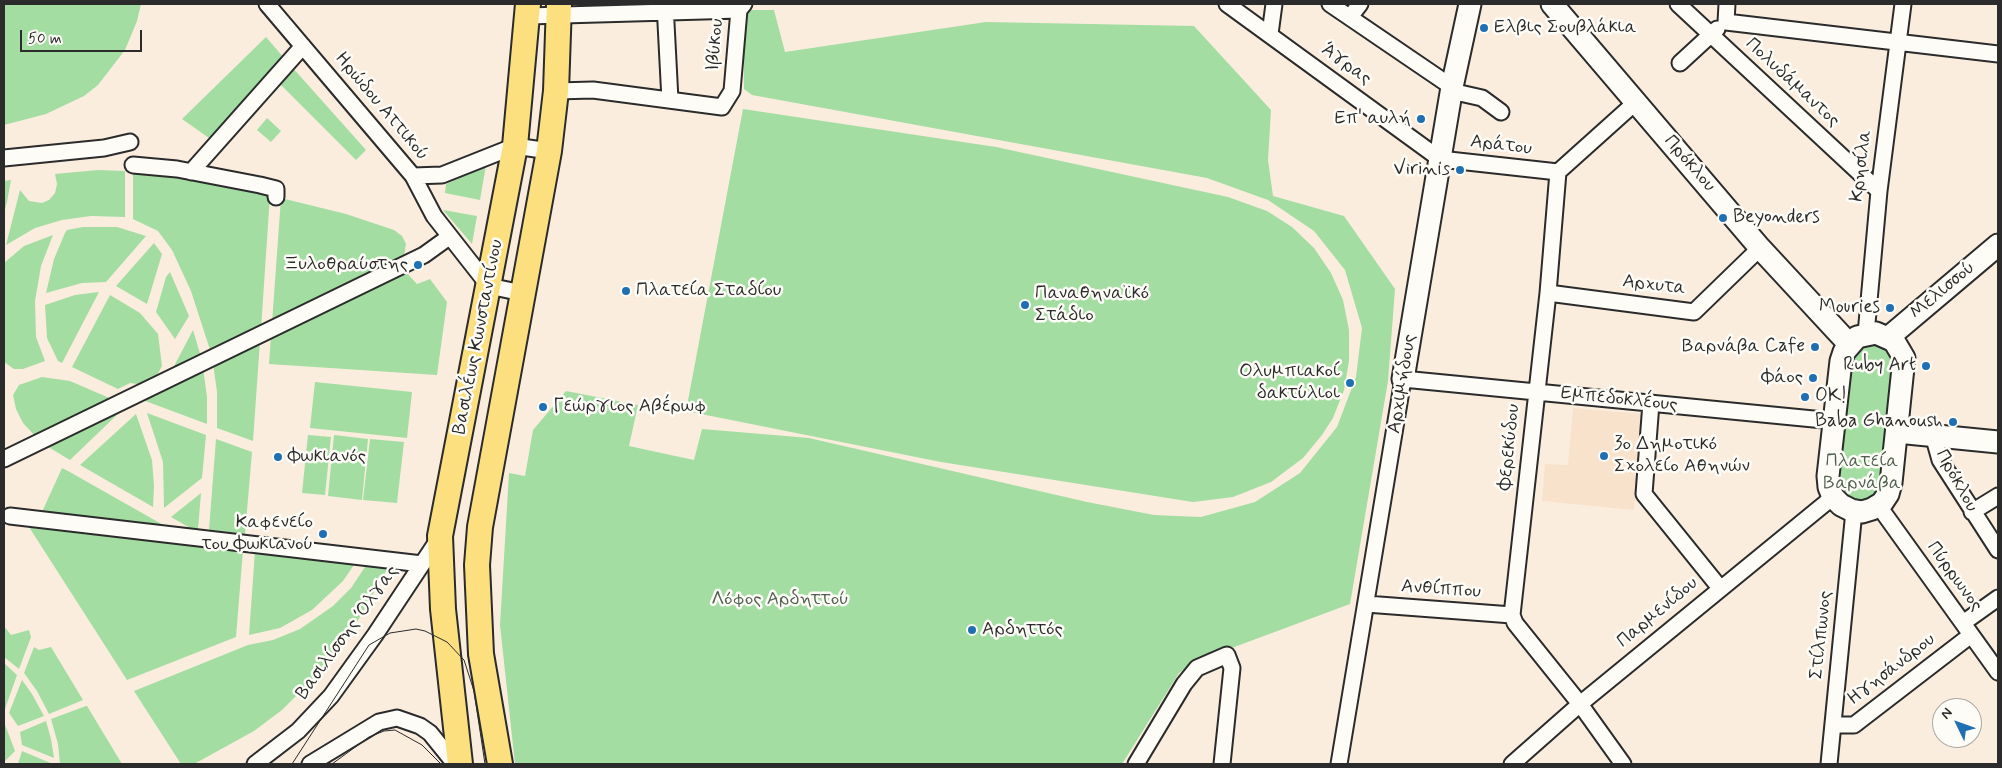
<!DOCTYPE html>
<html>
<head>
<meta charset="utf-8">
<style>
	body { margin:0 }
	#map { position:relative; width:2002px; height:768px; overflow:hidden; background:#faedde; font-family:Mynerve,sans-serif }
	canvas { display:block }
	.frame { position:absolute; inset:0; border:5px solid #2b2b2b; pointer-events:none }
	.north { position:absolute; left:1932px; top:698px; width:50px; height:50px; box-sizing:border-box; background:#fdfcf7; border:1px solid #a9a8a5; border-radius:50%; rotate:312deg; font-size:14px; font-weight:700; line-height:20px; text-align:center; color:#2b2b2b }
	.north::after { content:''; display:block; margin:auto; width:18px; height:22px; background:#1f6fb2; clip-path:polygon(50% 0,100% 100%,50% 72%,0 100%) }
	.scale { position:absolute; left:20px; top:30px; width:122px; height:22px; box-sizing:border-box; border:2px solid #2b2b2b; border-top:0; padding-left:6px; font-size:15px; line-height:18px; white-space:nowrap; color:#2b2b2b; -webkit-text-stroke:4px #fdfcf7; paint-order:stroke }
</style>
</head>
<body>
<div id="map">
<canvas width="2002" height="768"></canvas>
<div class="frame"></div>
<div class="north">N</div>
<div class="scale">50 m</div>
</div>
<script>
const g = document.querySelector('canvas').getContext('2d');
g.lineJoin = 'round';
function fill(path, color) {
  g.fillStyle = color;
  g.fill(path, 'evenodd');
}
function shape(rows) {
  const path = new Path2D();
  for (const r of rows) {
    path.moveTo(r[0], r[1]);
    for (let i = 2; i < r.length; i += 2) path.lineTo(r[i], r[i + 1]);
  }
  return path;
}
function strokePath(path, color, width, dash) {
  g.strokeStyle = color;
  g.lineWidth = width;
  g.lineCap = dash ? 'butt' : 'round';
  g.setLineDash(dash || []);
  g.stroke(path);
}
function label(font, color, halo, rows, align = 'center') {
  g.font = font + ' Mynerve,sans-serif';
  g.lineWidth = 5;
  g.setLineDash([]);
  g.textBaseline = 'middle';
  g.strokeStyle = halo;
  g.fillStyle = color;
  for (const [text, x, y, turn = 0] of rows) {
    g.save();
    g.translate(x, y);
    g.rotate((+turn || 0) * Math.PI / 180);
    g.textAlign = isNaN(turn) ? turn : align;
    if (halo) g.strokeText(text, 0, 0);
    g.fillText(text, 0, 0);
    g.restore();
  }
}
fill(shape([
	[1573,408,1643,414,1634,510,1542,501,1545,464,1568,465]
]), '#f8e2cc');
fill(shape([
	[4,4,141,4,137,21,125,50,98,85,84,96,46,114,4,125],
	[743,10,774,10,785,52,986,22,1194,26,1271,110,1268,160,1273,196,1344,216,1395,289,1388,381,1350,604,1194,662,1179,673,1122,764,515,764,500,625,509,473,525,476,533,430,566,391,638,405,629,446,694,460,702,429,809,438,1087,502,1154,515,1201,517,1255,502,1300,473,1337,427,1356,377,1362,328,1345,270,1314,231,1268,200,1207,178,752,95,744,89],
	[266,37,284,58,209,138,182,119],
	[292,67,366,150,356,160,278,82],
	[743,109,996,147,1228,197,1267,211,1292,227,1314,248,1331,273,1343,300,1349,330,1349,361,1344,390,1333,418,1322,435,1303,458,1271,482,1233,497,1193,502,941,462,686,411],
	[267,118,281,131,271,142,257,130],
	[486,165,480,200,445,193,446,184],
	[98,170,125,171,125,217,91,216,62,220,35,228,6,245,20,190,29,201,42,203,49,200,55,193,57,184,55,174],
	[133,171,190,179,270,195,261,329,211,353,191,291,172,250,158,231,133,219],
	[11,180,7,202,4,213,4,181],
	[281,198,346,214,394,230,402,236,406,244,404,256,400,260,272,323],
	[443,210,477,216,472,244],
	[83,227,117,227,146,236,106,282,82,283,46,293,54,259,65,233,67,230],
	[53,235,41,266,35,301,36,337,45,361,23,369,14,369,4,362,4,263,24,246],
	[154,243,162,254,147,304,116,286],
	[405,271,417,284,430,279,447,302,437,375,269,364,271,336],
	[170,272,189,316,175,339,156,312,166,277],
	[99,292,62,363,58,361,47,338,45,305,75,295],
	[110,295,140,313,158,334,162,366,154,381,145,385,130,383,118,389,72,367],
	[193,330,201,357,172,370],
	[1873,340,1896,352,1884,491,1865,505,1843,498,1836,476,1849,362,1857,347],
	[260,341,253,441,217,428,217,392,213,363],
	[203,368,207,397,207,424,140,399],
	[42,377,70,381,114,400,36,437,23,423,16,409,13,395,19,385],
	[315,382,412,392,407,438,310,428],
	[122,410,70,460,45,445],
	[147,413,206,435,202,478,164,508,163,462],
	[136,414,152,460,154,486,153,507,80,465],
	[308,435,331,437,325,495,302,493],
	[334,435,368,439,362,500,328,496],
	[216,439,252,452,245,534,209,530],
	[370,439,404,442,397,503,363,500],
	[62,468,68,471,165,526,42,512],
	[201,493,198,529,192,529,171,517],
	[29,527,243,550,236,637,127,680],
	[255,551,356,562,343,581,312,610,280,628,249,635],
	[367,564,389,566,353,629,308,684,282,710,254,731,194,764,181,764,134,691,248,645,273,640,300,629,333,606,351,588],
	[4,626,11,635,29,630,31,637,19,669,4,657],
	[34,647,39,650,51,647,83,700,49,714,37,691,24,673],
	[4,663,17,675,5,709,4,708],
	[22,680,32,694,44,716,18,726,9,713],
	[86,706,87,706,122,764,60,764,58,744,51,719],
	[46,721,51,739,54,758,22,745,20,732],
	[4,722,15,751,5,761,4,761],
	[22,751,53,764,18,764]
]), '#a3dda2');
const street = shape([
	[267,4,413,176,434,216,489,286,522,293],
	[665,4,670,100],
	[1227,4,1440,159,1558,172],
	[1330,4,1452,87],
	[1678,4,1879,191],
	[528,16,739,10,740,4],
	[1350,17,1360,4],
	[1726,22,1998,54],
	[1726,22,1727,4],
	[1270,34,1274,4],
	[1680,63,1717,29],
	[556,91,593,90,722,107,732,91,739,10,744,4],
	[1451,91,1482,98,1501,112],
	[4,158,104,148,130,142],
	[133,165,177,169,260,185,276,189,276,197],
	[191,172,303,46],
	[1558,172,1548,293,1512,615,1515,623,1580,704,1623,764],
	[1558,172,1636,102],
	[413,176,442,175,515,146,549,151],
	[1548,293,1694,312,1760,248],
	[1866,334,1879,191,1903,4],
	[1651,403,1644,494,1720,588],
	[1933,435,1940,460,1998,550],
	[4,459,424,255,449,237],
	[1878,505,1998,672],
	[1972,512,1998,496],
	[10,516,422,564],
	[1366,604,1512,615],
	[1963,623,1998,598],
	[1833,725,1854,725,1971,635],
	[255,764,298,731,331,696,375,635,440,537],
	[310,764,379,722,397,718,420,726,430,733,455,764],
	[1136,764,1184,684,1197,668,1227,655,1232,668,1222,764],
	[1339,764,1403,379,1834,421],
	[1512,764,1580,704,1833,497],
	[1829,764,1854,511]
]);
const secondary = shape([
	[1552,4,1760,248,1849,344],
	[1876,333,1894,341,1904,358,1891,483,1888,494,1882,503,1872,509,1862,512,1851,510,1841,505,1833,497,1829,487,1828,476,1841,361,1844,352,1857,337,1876,333],
	[1889,337,1998,245],
	[1403,379,1452,87,1470,4],
	[1897,432,1998,442]
]);
const primary = shape([
	[460,764,443,609,440,536,515,146,528,4],
	[500,764,481,654,477,565,480,527,549,151,556,91,559,4]
]);
strokePath(street, '#2b2b2b', 19);
strokePath(secondary, '#2b2b2b', 25);
strokePath(primary, '#2b2b2b', 28);
strokePath(street, '#fdfcf7', 15);
strokePath(secondary, '#fdfcf7', 21);
strokePath(primary, '#fce080', 24);
strokePath(shape([
	[292,764,369,645,390,633,416,629,425,631,447,642,464,660,474,691,485,764],
	[332,764,369,737,384,731,395,730,422,745,441,764]
]), '#2b2b2b', 1);
for (const [x, y, r, color] of [
	[1484,28,5,"#1f6fb2"],
	[1421,119,5,"#1f6fb2"],
	[1460,170,5,"#1f6fb2"],
	[1723,218,5,"#1f6fb2"],
	[418,265,5,"#1f6fb2"],
	[626,291,5,"#1f6fb2"],
	[1025,305,5,"#1f6fb2"],
	[1890,308,5,"#1f6fb2"],
	[1815,347,5,"#1f6fb2"],
	[1926,366,5,"#1f6fb2"],
	[1813,378,5,"#1f6fb2"],
	[1350,383,5,"#1f6fb2"],
	[1805,397,5,"#1f6fb2"],
	[543,407,5,"#1f6fb2"],
	[1953,422,5,"#1f6fb2"],
	[1604,456,5,"#1f6fb2"],
	[278,457,5,"#1f6fb2"],
	[323,534,5,"#1f6fb2"],
	[972,630,5,"#1f6fb2"]
]) {
  const dot = new Path2D();
  dot.arc(x, y, r, 0, 2 * Math.PI);
  g.fillStyle = color;
  g.fill(dot);
  strokePath(dot, '#fdfcf7', 2);
}
label('19px', '#2b2b2b', '#fdfcf7', [
	["Ελβις Σουβλάκια",1494,28,"left"],
	["Επ' αυλή",1411,119],
	["Virinis",1450,170],
	["Beyonders",1733,218,"left"],
	["Ξυλοθραύστης",408,265],
	["Πλατεία Σταδίου",636,291,"left"],
	["Παναθηναϊκό",1035,294,"left"],
	["Στάδιο",1035,316,"left"],
	["Mouries",1880,308],
	["Βαρνάβα Cafe",1805,347],
	["Ruby Art",1916,366],
	["Ολυμπιακοί",1340,372],
	["δακτύλιοι",1340,394],
	["Φάος",1803,378],
	["OK!",1815,397,"left"],
	["Γεώργιος Αβέρωφ",553,407,"left"],
	["Baba Ghanoush",1943,422],
	["3ο Δημοτικό",1614,445,"left"],
	["Σχολείο Αθηνών",1614,467,"left"],
	["Φωκιανός",288,457,"left"],
	["Καφενείο",313,523],
	["του Φωκιανού",313,545],
	["Αρδηττός",982,630,"left"]
], 'right');
label('19px', '#2b2b2b', '#fdfcf7', [
	["Ιβύκου",716,45,-85],
	["Άγρας",1346,65,36],
	["Πολυδάμαντος",1792,83,43],
	["Ηρώδου Αττικού",381,107,50],
	["Αράτου",1501,146,7],
	["Πρόκλου",1689,164,49],
	["Κρησίλα",1862,166,-83],
	["Αρχυτα",1654,286,7],
	["Μελισσού",1943,291,-40],
	["Βασιλέως Κωνσταντίνου",479,337,-79],
	["Αρχιμήδους",1403,384,-81],
	["Εμπεδοκλέους",1619,400,6],
	["Φερεκύδου",1510,447,-84],
	["Πρόκλου",1956,481,61],
	["Πύρρωνος",1954,577,54],
	["Ανθίππου",1441,590,4],
	["Παρμενίδου",1658,613,-40],
	["Βασιλίσσης Όλγας",348,633,-54],
	["Στίλπωνος",1822,635,-84],
	["Ηγησάνδρου",1892,670,-38]
]);
label('19px', '#4f604f', '#fdfcf7', [
	["Πλατεία",1862,462],
	["Βαρνάβα",1862,484],
	["Λόφος Αρδηττού",780,600]
]);
</script>
</body>
</html>
